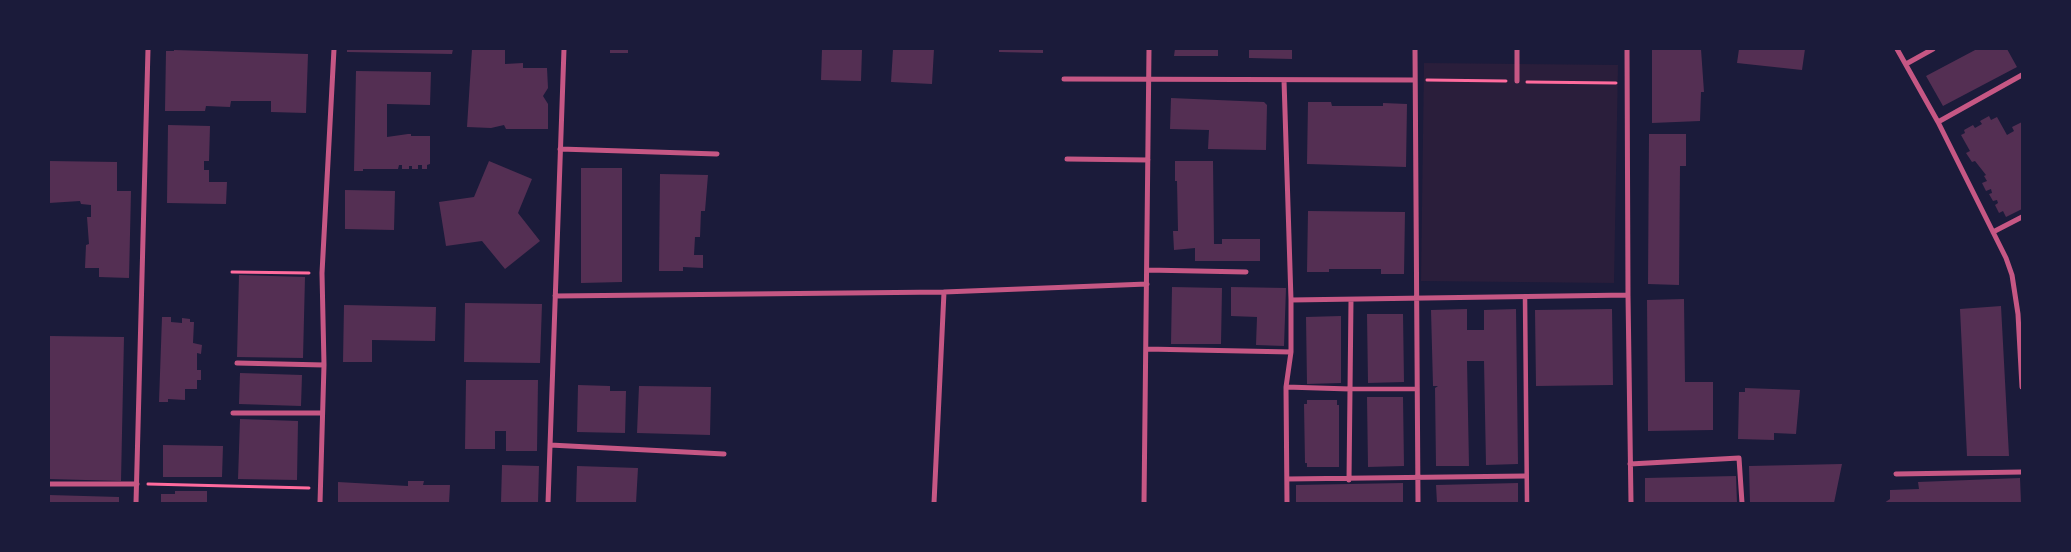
<!DOCTYPE html>
<html>
<head>
<meta charset="utf-8">
<style>
	body { margin:0 }
	#map { position:relative; width:2071px; height:552px; overflow:hidden; background:#1b1b3a; font-family:Overpass,sans-serif }
	canvas { display:block }
	.frame { position:absolute; inset:0; border:50px solid #1b1b3a; pointer-events:none }
</style>
</head>
<body>
<div id="map">
<canvas width="2071" height="552"></canvas>
<div class="frame"></div>
</div>
<script>
const g = document.querySelector('canvas').getContext('2d');
g.lineJoin = 'round';
function fill(path, color) {
  g.fillStyle = color;
  g.fill(path, 'evenodd');
}
function shape(rows) {
  const path = new Path2D();
  for (const r of rows) {
    path.moveTo(r[0], r[1]);
    for (let i = 2; i < r.length; i += 2) path.lineTo(r[i], r[i + 1]);
  }
  return path;
}
function strokePath(path, color, width, dash) {
  g.strokeStyle = color;
  g.lineWidth = width;
  g.lineCap = dash ? 'butt' : 'round';
  g.setLineDash(dash || []);
  g.stroke(path);
}
fill(shape([
	[1424,63,1618,65,1614,283,1421,281]
]), '#2a1e3b');
fill(shape([
	[347,49,453,49,452,54,347,52],
	[472,49,505,49,505,64,523,63,523,68,547,68,548,88,543,96,548,104,548,129,506,129,504,125,491,128,467,127],
	[610,49,628,49,628,53,610,53],
	[822,49,862,49,861,81,821,80],
	[893,49,934,49,932,84,891,82],
	[999,49,1043,49,1043,53,999,52],
	[1175,49,1218,49,1218,56,1174,56],
	[1249,49,1292,49,1292,59,1249,58],
	[1652,49,1701,49,1704,92,1701,92,1700,121,1652,123],
	[1739,49,1805,49,1802,70,1737,63],
	[1977,49,2007,49,2017,67,1943,106,1926,76],
	[174,50,308,54,306,113,271,112,271,101,231,101,230,107,206,106,205,111,165,111,166,51,174,51],
	[356,71,431,72,430,105,387,104,387,137,408,134,411,134,411,136,430,136,430,164,427,165,427,169,422,169,422,165,418,165,418,169,412,169,412,166,409,166,409,169,402,169,402,165,399,165,398,169,363,169,363,171,354,171],
	[1171,98,1264,102,1267,105,1266,150,1208,149,1209,130,1170,129],
	[1308,102,1331,102,1332,106,1383,106,1383,103,1407,104,1406,167,1307,164],
	[1989,116,1991,120,1997,117,2007,135,2014,131,2012,127,2022,122,2022,209,2006,217,2003,211,1999,213,1995,205,1998,203,1997,200,1993,201,1989,194,1992,193,1991,189,1986,191,1982,183,1987,181,1984,176,1986,175,1975,161,1972,162,1966,153,1970,151,1961,135,1965,133,1964,130,1973,125,1975,128,1982,124,1980,121],
	[168,125,210,126,209,161,204,161,204,170,209,170,209,182,227,182,226,204,167,203],
	[1649,134,1686,134,1686,166,1680,166,1679,285,1648,284],
	[49,161,117,162,117,191,131,191,129,278,99,277,99,268,85,268,86,245,89,244,87,217,91,217,91,205,81,204,80,201,49,203],
	[489,161,532,179,518,213,540,241,505,269,482,241,446,246,439,202,474,197],
	[1175,161,1213,161,1214,244,1222,244,1222,239,1260,239,1260,261,1195,261,1195,248,1174,250,1173,231,1178,231,1177,181,1175,181],
	[581,168,622,168,622,282,581,283],
	[660,174,708,175,705,211,701,211,700,237,695,237,694,255,703,255,703,268,683,267,683,271,659,271],
	[345,190,395,191,394,230,345,229],
	[1308,211,1405,212,1404,274,1381,274,1381,269,1329,269,1329,272,1307,272],
	[239,275,305,277,303,358,237,357],
	[1172,287,1222,288,1221,344,1171,344],
	[1231,287,1286,288,1284,346,1256,345,1257,317,1231,316],
	[1684,299,1685,382,1713,382,1713,430,1648,431,1647,300],
	[465,303,542,304,540,363,464,362],
	[344,305,436,307,435,341,372,340,372,362,343,362],
	[2001,306,2009,456,1967,456,1960,309],
	[1467,309,1467,330,1484,330,1484,310,1516,309,1518,464,1486,465,1484,361,1467,361,1469,466,1436,466,1435,388,1438,386,1433,386,1431,310],
	[1612,309,1613,385,1536,386,1535,310],
	[1367,314,1403,314,1404,382,1368,383],
	[1341,316,1341,383,1307,384,1306,317],
	[162,317,171,317,171,322,182,323,182,318,190,319,190,322,194,322,193,343,202,345,201,354,197,353,197,370,201,370,201,380,197,380,197,389,185,389,185,400,168,399,168,402,159,402],
	[49,336,124,337,121,481,49,479],
	[240,373,302,375,301,406,239,404],
	[466,380,538,380,537,451,506,451,506,431,495,431,495,449,465,449],
	[578,385,610,386,610,391,626,391,625,433,577,432],
	[639,386,711,387,710,435,637,433],
	[1745,388,1800,390,1796,434,1774,433,1774,440,1738,439,1739,392,1745,392],
	[1367,397,1403,397,1404,466,1368,467],
	[1307,400,1337,400,1337,405,1339,405,1339,467,1307,467,1307,463,1305,463,1304,404,1307,404],
	[240,419,298,421,297,480,238,479],
	[163,445,223,446,222,477,163,477],
	[1842,464,1834,503,1750,503,1749,466],
	[502,465,539,466,538,503,501,503],
	[577,466,638,468,636,503,576,503],
	[1736,476,1737,503,1645,503,1645,478],
	[2020,478,2021,503,1884,503,1890,499,1890,490,1919,489,1918,482],
	[408,481,424,481,423,485,450,485,449,503,338,503,338,482,408,486],
	[1403,483,1403,503,1296,503,1296,485],
	[1518,483,1518,503,1437,503,1436,485],
	[175,491,207,491,207,503,161,503,161,494,175,494],
	[49,495,119,497,119,503,49,503]
]), '#542f53');
strokePath(shape([
	[1427,80,1506,81],
	[1527,82,1616,83],
	[232,272,309,273],
	[148,484,309,488]
]), '#ff6b9d', 3);
strokePath(shape([
	[1525,297,1527,503],
	[1350,389,1417,389]
]), '#c65784', 4.5);
strokePath(shape([
	[1415,49,1418,503],
	[1627,49,1628,295],
	[1897,49,1938,122,2006,258,2012,275,2018,314,2022,387],
	[1906,64,1933,49],
	[1064,79,1414,80],
	[1284,80,1291,300,1291,352,1286,387,1287,503],
	[1517,81,1517,49],
	[1938,122,2022,75],
	[560,149,717,154],
	[1067,159,1148,160],
	[1993,232,2022,217],
	[1147,270,1246,272],
	[555,296,944,292,1147,284],
	[1291,300,1628,295,1631,503],
	[1146,349,1291,352],
	[237,363,324,365],
	[1286,387,1350,389],
	[233,413,322,413],
	[550,445,724,454],
	[1630,464,1739,458,1742,503],
	[1896,474,2022,472],
	[1287,479,1526,476],
	[1349,480,1351,300],
	[49,484,137,484],
	[136,503,148,49],
	[320,503,324,365,322,273,334,49],
	[548,503,564,49],
	[934,503,944,292],
	[1144,503,1149,49]
]), '#c65784', 5);
</script>
</body>
</html>
